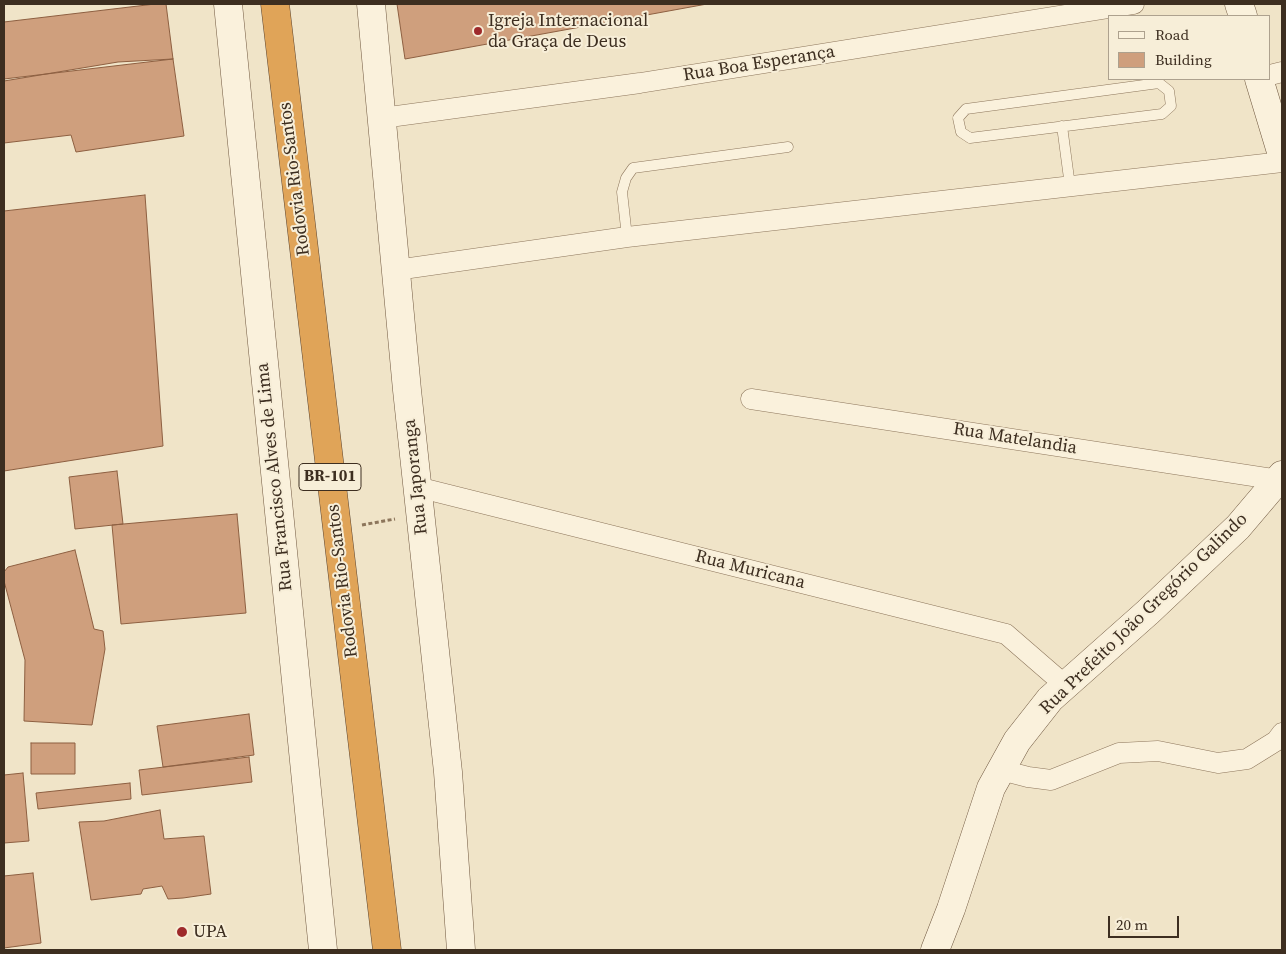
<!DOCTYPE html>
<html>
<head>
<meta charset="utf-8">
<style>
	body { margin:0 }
	#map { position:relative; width:1286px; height:954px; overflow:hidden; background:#f0e4c8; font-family:"Source Serif 4",serif }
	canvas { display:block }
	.frame { position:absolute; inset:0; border:5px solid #3d2e20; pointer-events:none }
	.legend { position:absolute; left:1108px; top:15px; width:162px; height:65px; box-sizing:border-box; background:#f7eed8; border:1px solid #ada18e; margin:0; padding:6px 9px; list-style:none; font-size:15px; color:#3d2e20 }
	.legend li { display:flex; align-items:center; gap:10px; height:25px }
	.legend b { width:25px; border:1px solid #ada18e }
	.scale { position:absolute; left:1108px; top:916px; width:71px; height:22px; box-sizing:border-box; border:2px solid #3d2e20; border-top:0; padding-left:6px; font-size:15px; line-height:18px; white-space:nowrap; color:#3d2e20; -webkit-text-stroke:4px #f7eed8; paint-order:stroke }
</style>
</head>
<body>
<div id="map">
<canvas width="1286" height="954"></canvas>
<div class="frame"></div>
<ul class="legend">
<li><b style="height:6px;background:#faf1dc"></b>Road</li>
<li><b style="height:14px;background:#cf9f7d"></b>Building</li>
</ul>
<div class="scale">20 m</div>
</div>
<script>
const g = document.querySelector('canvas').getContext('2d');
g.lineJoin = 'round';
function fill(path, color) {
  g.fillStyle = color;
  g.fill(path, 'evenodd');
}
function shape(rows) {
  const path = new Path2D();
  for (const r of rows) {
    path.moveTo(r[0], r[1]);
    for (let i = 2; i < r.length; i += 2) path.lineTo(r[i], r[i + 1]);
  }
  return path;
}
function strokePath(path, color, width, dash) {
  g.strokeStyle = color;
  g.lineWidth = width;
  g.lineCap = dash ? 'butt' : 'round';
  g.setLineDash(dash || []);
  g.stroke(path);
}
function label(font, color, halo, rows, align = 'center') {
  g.font = font + ' "Source Serif 4",serif';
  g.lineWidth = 4;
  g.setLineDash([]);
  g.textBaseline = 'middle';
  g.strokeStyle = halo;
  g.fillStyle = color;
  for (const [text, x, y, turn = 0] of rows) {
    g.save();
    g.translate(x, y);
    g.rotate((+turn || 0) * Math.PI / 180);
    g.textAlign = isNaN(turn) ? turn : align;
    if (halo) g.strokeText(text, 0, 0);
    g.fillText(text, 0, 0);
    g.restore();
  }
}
const building = shape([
	[155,4,166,4,173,59,4,79,4,22,155,4],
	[397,4,707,4,405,59,397,4],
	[173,59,184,136,76,152,71,135,4,143,4,81,118,62,173,59],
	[145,195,163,446,4,471,4,211,145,195],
	[117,471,123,524,75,529,69,477,117,471],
	[237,514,246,613,121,624,112,525,237,514],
	[75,550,94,629,103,631,105,649,92,725,24,721,25,660,4,581,4,572,8,567,75,550],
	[249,714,254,755,163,767,157,726,249,714],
	[31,743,75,743,75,774,31,774,31,743],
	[249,757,252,782,142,795,139,770,249,757],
	[23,773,29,841,4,843,4,775,23,773],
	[130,783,131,799,38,809,36,793,130,783],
	[160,810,164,839,204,836,211,894,183,898,168,899,162,886,143,889,141,894,91,900,79,822,104,821,160,810],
	[33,873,41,943,4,948,4,876,33,873]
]);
fill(building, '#cf9f7d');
strokePath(building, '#8d5f41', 1);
const lane = shape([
	[1159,83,1169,91,1171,106,1162,114,970,138,961,132,958,118,966,109,1159,83],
	[1062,126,1070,186],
	[627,237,622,192,626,178,633,168,788,147]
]);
const street = shape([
	[1270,75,1282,72],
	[382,118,640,83,1134,4],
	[396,270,627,237,1282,162],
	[751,399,1279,480],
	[417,487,1006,634,1066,686],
	[1001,770,1028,777,1051,780,1119,753,1158,751,1218,763,1247,759,1276,741,1282,733]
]);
const secondary = shape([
	[228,4,323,950],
	[371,4,407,390,448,772,461,950],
	[1239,4,1243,16],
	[1259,79,1282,155],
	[935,950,951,909,991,788,1017,741,1050,699,1148,612,1238,527,1282,475]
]);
const highway = shape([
	[275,4,387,950]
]);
strokePath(lane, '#8d765c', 11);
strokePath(street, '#8d765c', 21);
strokePath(secondary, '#6f573f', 29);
strokePath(highway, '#5b4430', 29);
strokePath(shape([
	[362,525,395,519]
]), '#8d765c', 3, [4, 2.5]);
strokePath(lane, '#faf1dc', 10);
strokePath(street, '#faf1dc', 20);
strokePath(secondary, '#faf1dc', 28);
strokePath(highway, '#e0a458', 28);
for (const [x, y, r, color] of [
	[478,31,5,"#9e2a2b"],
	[182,932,6,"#9e2a2b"]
]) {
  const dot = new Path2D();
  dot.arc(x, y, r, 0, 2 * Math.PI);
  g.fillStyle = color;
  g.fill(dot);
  strokePath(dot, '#f7eed8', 2);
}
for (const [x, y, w] of [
	[330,477,62]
]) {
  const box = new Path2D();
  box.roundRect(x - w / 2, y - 13.5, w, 27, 4);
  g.fillStyle = '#f7eed8';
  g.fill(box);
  strokePath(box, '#3d2e20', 1);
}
label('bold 16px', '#3d2e20', null, [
	["BR-101",330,477]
]);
label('18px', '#3d2e20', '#f7eed8', [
	["Igreja Internacional",488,21],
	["da Graça de Deus",488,42],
	["UPA",193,932]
], 'left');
label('18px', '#3d2e20', '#f7eed8', [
	["Rua Boa Esperança",759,64,-9],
	["Rodovia Rio-Santos",295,179,-97],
	["Rua Matelandia",1015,439,9],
	["Rua Francisco Alves de Lima",275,477,-96],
	["Rua Japoranga",416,477,-96],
	["Rua Muricana",750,570,14],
	["Rodovia Rio-Santos",343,581,-97],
	["Rua Prefeito João Gregório Galindo",1144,614,-44]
]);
</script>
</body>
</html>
